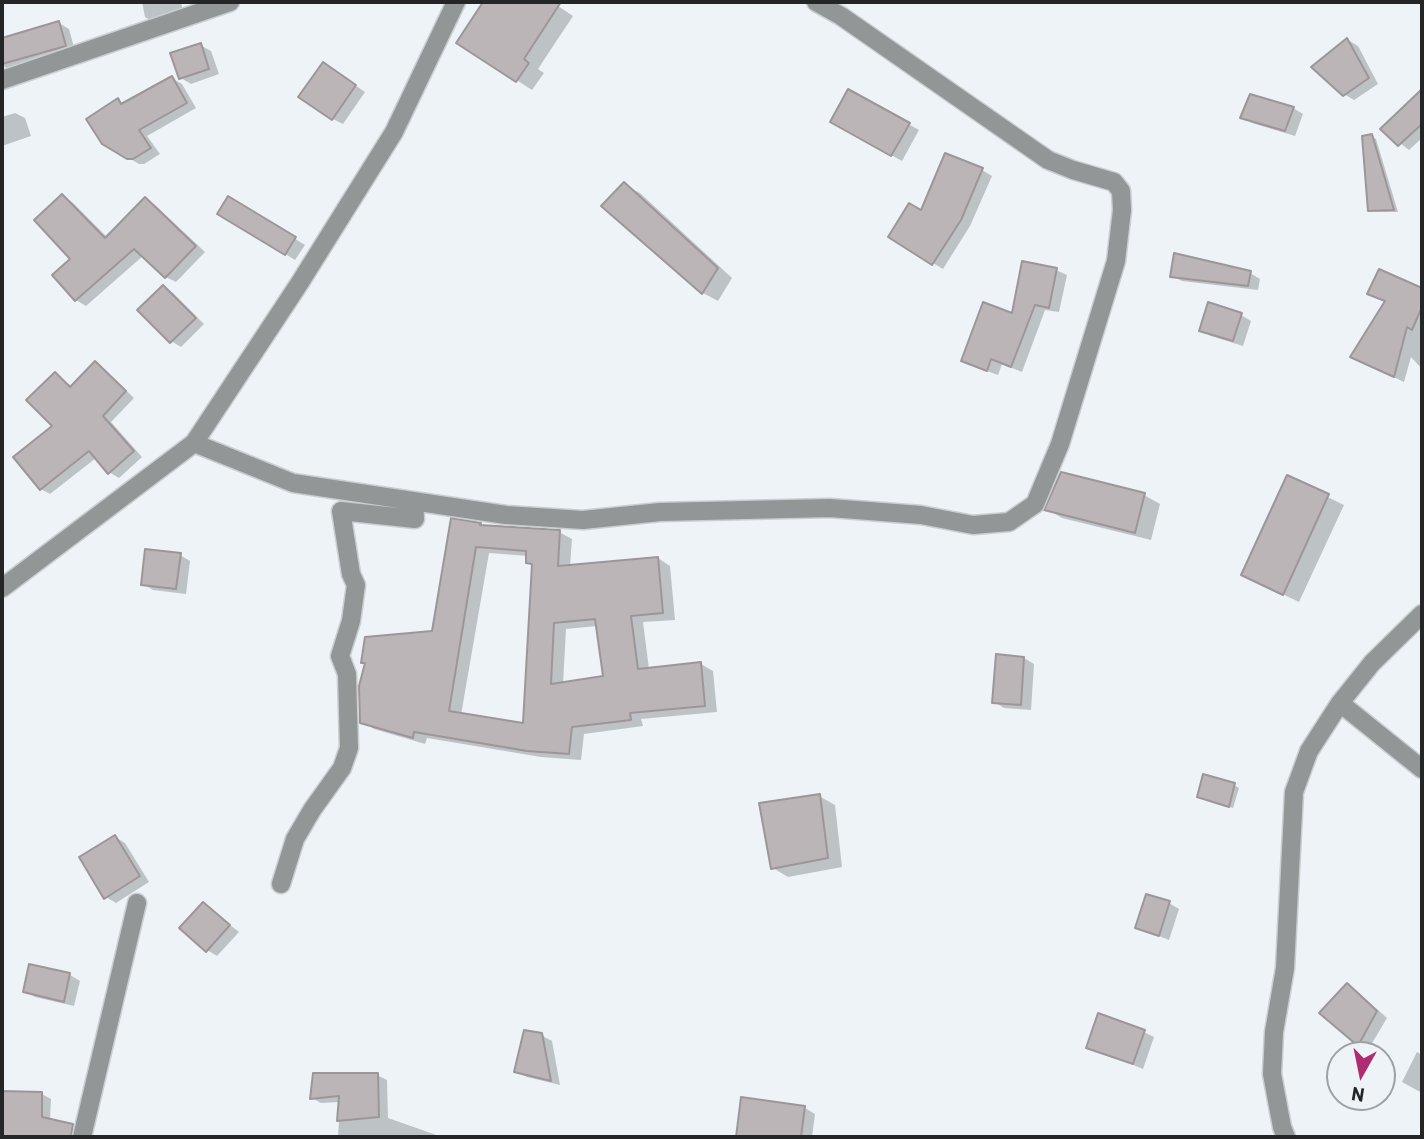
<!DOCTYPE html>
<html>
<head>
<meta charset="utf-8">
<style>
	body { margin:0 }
	#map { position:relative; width:1424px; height:1139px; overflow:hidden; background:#edf3f7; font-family:Barlow,sans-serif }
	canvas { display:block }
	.frame { position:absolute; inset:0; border:4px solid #232526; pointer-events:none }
	.north { position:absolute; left:1326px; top:1041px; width:70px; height:70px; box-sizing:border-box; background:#edf3f7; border:2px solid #9ca1a3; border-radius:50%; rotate:189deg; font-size:19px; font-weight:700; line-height:28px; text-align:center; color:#232526 }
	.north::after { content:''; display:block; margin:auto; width:24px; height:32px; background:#b12b71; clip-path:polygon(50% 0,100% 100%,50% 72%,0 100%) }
</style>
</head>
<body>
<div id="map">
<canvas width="1424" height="1139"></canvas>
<div class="frame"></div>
<div class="north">N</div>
</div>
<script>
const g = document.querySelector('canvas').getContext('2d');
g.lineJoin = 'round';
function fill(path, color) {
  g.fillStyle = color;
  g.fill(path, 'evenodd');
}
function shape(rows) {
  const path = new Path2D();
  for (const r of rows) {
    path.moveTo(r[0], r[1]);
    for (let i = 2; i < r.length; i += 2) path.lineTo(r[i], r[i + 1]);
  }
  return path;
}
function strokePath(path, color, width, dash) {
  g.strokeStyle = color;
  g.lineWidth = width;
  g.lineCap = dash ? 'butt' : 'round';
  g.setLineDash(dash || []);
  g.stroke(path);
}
fill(shape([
	[142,2,181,2,184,14,155,23,145,17],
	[485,2,503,2,509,6,512,2,552,2,573,16,538,69,544,73,532,90,458,42],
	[59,23,69,29,75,51,10,70,2,65,2,40],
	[1348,40,1358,46,1378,84,1354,100,1344,94],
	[200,45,211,51,219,74,191,84,181,78],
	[333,70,365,92,343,124,333,119],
	[171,78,182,84,196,108,147,136,160,154,144,164,139,164,104,143,118,101,124,104],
	[849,91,919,130,902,161,832,122],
	[1422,91,1422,138,1409,150,1382,129],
	[1293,108,1303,114,1295,136,1252,123,1242,117],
	[15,113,25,118,31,136,2,146,2,117],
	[1371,136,1376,139,1398,212,1375,212,1370,209],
	[982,170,992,176,970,226,943,269,933,263,922,213],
	[624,185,640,193,732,278,718,301,703,293,604,206],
	[62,196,72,202,108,238,145,199,155,205,205,252,176,282,166,277,144,255,86,306,76,300,73,259],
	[229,198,305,245,295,260,219,213],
	[1056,270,1067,275,1059,312,1045,310,1022,372,1002,364,998,375,973,366,1014,316],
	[1380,271,1422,290,1422,369,1411,357,1404,382,1362,362,1386,302,1380,299],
	[1250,273,1260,279,1258,290,1182,281,1172,276],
	[163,287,173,293,204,324,181,347,171,341],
	[1209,305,1241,315,1251,321,1243,346,1211,336,1201,330],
	[95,363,104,369,134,398,111,422,142,457,119,478,109,472,96,458,50,494,41,489,54,426,55,374,73,387],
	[1288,478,1344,505,1299,602,1259,583],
	[1144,495,1160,504,1151,540,1062,518,1047,509],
	[480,524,485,527,559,532,572,539,570,566,658,558,670,566,675,620,643,622,649,669,701,664,713,671,717,712,641,719,643,726,584,734,581,760,541,757,427,738,425,744,374,729,361,721,366,664,363,662,433,632],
	[489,553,528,556,527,563,533,566,524,725,461,715],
	[597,626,605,677,563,684,566,629],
	[180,555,190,561,186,594,153,590,143,584],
	[1024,658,1034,664,1031,710,1004,708,994,702],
	[1234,785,1239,788,1233,808,1199,797],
	[819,796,835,805,842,867,788,877,773,868],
	[115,837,125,843,149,882,116,903,106,897],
	[1169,903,1179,909,1169,940,1137,927],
	[203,904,239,932,217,956,207,950],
	[70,975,80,981,74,1006,35,997,25,991],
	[1347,985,1357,991,1387,1018,1368,1050,1322,1013],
	[1144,1032,1154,1037,1143,1069,1089,1047],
	[541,1035,552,1041,560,1085,527,1077,516,1072],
	[1417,1052,1422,1055,1422,1093,1402,1082],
	[377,1075,387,1080,388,1118,442,1137,338,1137,340,1102,321,1103,312,1098],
	[2,1093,42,1094,51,1099,50,1120,72,1128,70,1137,2,1137],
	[743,1099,805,1108,815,1114,812,1137,738,1137]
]), '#0003');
const building = shape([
	[483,2,561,2,524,59,529,63,516,82,456,43,483,2],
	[59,21,66,46,2,64,2,38,59,21],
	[1347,38,1369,78,1343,96,1311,67,1347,38],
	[201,43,209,69,179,79,170,53,201,43],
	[323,62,356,85,332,120,298,97,323,62],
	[172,76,187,103,139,130,151,148,133,159,127,159,102,144,86,119,118,98,121,104,172,76],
	[848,89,910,123,891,156,830,122,848,89],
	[1422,89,1422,124,1398,146,1380,129,1422,89],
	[1250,94,1294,107,1285,131,1240,118,1250,94],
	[1372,134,1394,210,1368,211,1362,136,1372,134],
	[945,153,983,168,961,220,932,265,888,237,909,203,921,210,945,153],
	[624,182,718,268,702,294,601,206,624,182],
	[62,194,105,238,145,197,196,246,165,278,134,249,75,301,52,275,70,259,34,220,62,194],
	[228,196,296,237,285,255,217,214,228,196],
	[1174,253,1251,271,1248,286,1170,277,1174,253],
	[1022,261,1057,268,1049,308,1035,305,1011,367,991,359,987,371,961,361,983,302,1012,313,1022,261],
	[1379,269,1422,288,1422,307,1412,330,1407,327,1394,377,1350,357,1385,301,1367,294,1379,269],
	[163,285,196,318,170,343,137,310,163,285],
	[1208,302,1242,313,1233,341,1199,331,1208,302],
	[95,361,126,391,103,416,134,451,108,474,89,451,40,490,13,457,52,426,26,400,55,372,70,387,95,361],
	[1061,472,1145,493,1135,533,1044,510,1061,472],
	[1287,475,1329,494,1283,595,1241,575,1287,475],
	[451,518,481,523,480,525,560,530,558,566,658,557,663,613,631,616,638,669,701,662,705,706,630,713,631,720,572,727,569,754,527,751,414,732,413,738,360,723,359,686,365,663,361,663,365,637,432,631,451,518],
	[476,547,526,551,526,563,532,564,523,723,449,711,476,547],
	[595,619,603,676,551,684,554,623,595,619],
	[145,549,181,553,176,589,141,585,145,549],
	[996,654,1024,657,1021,705,992,703,996,654],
	[1203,774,1235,783,1229,807,1197,797,1203,774],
	[820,794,828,858,771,869,759,803,820,794],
	[115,835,140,876,104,899,79,857,115,835],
	[1146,894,1170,901,1159,936,1135,928,1146,894],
	[203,902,230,925,206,952,179,928,203,902],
	[29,964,70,973,64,1002,23,992,29,964],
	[1347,983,1377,1011,1358,1046,1319,1013,1347,983],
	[1098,1013,1145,1030,1133,1064,1086,1048,1098,1013],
	[524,1030,542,1033,551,1081,514,1072,524,1030],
	[313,1073,378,1073,379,1117,337,1121,339,1096,310,1099,313,1073],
	[2,1091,42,1092,42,1117,73,1124,71,1137,2,1137,2,1091],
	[741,1097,805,1106,801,1137,736,1137,741,1097]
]);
fill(building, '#bcb5b8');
strokePath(building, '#9d9698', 2);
const minor = shape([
	[2,80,230,2],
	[194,443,293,483,506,515,583,520,660,512,830,508,921,515,973,525,1009,522,1035,504,1060,444,1116,261,1122,210,1121,191,1114,182,1073,170,1048,160,841,16,816,2],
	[2,588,194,443,299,284,394,132,456,2],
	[1340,703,1422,769],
	[281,884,295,839,312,810,342,768,349,748,347,674,340,656,351,621,356,585,351,574,341,511,415,519,414,501],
	[82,1137,137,903],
	[1286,1137,1282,1127,1272,1074,1274,1032,1285,968,1294,792,1309,751,1340,703,1372,663,1422,614]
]);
strokePath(minor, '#c9ced1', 21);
strokePath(minor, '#939697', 18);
</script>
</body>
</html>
